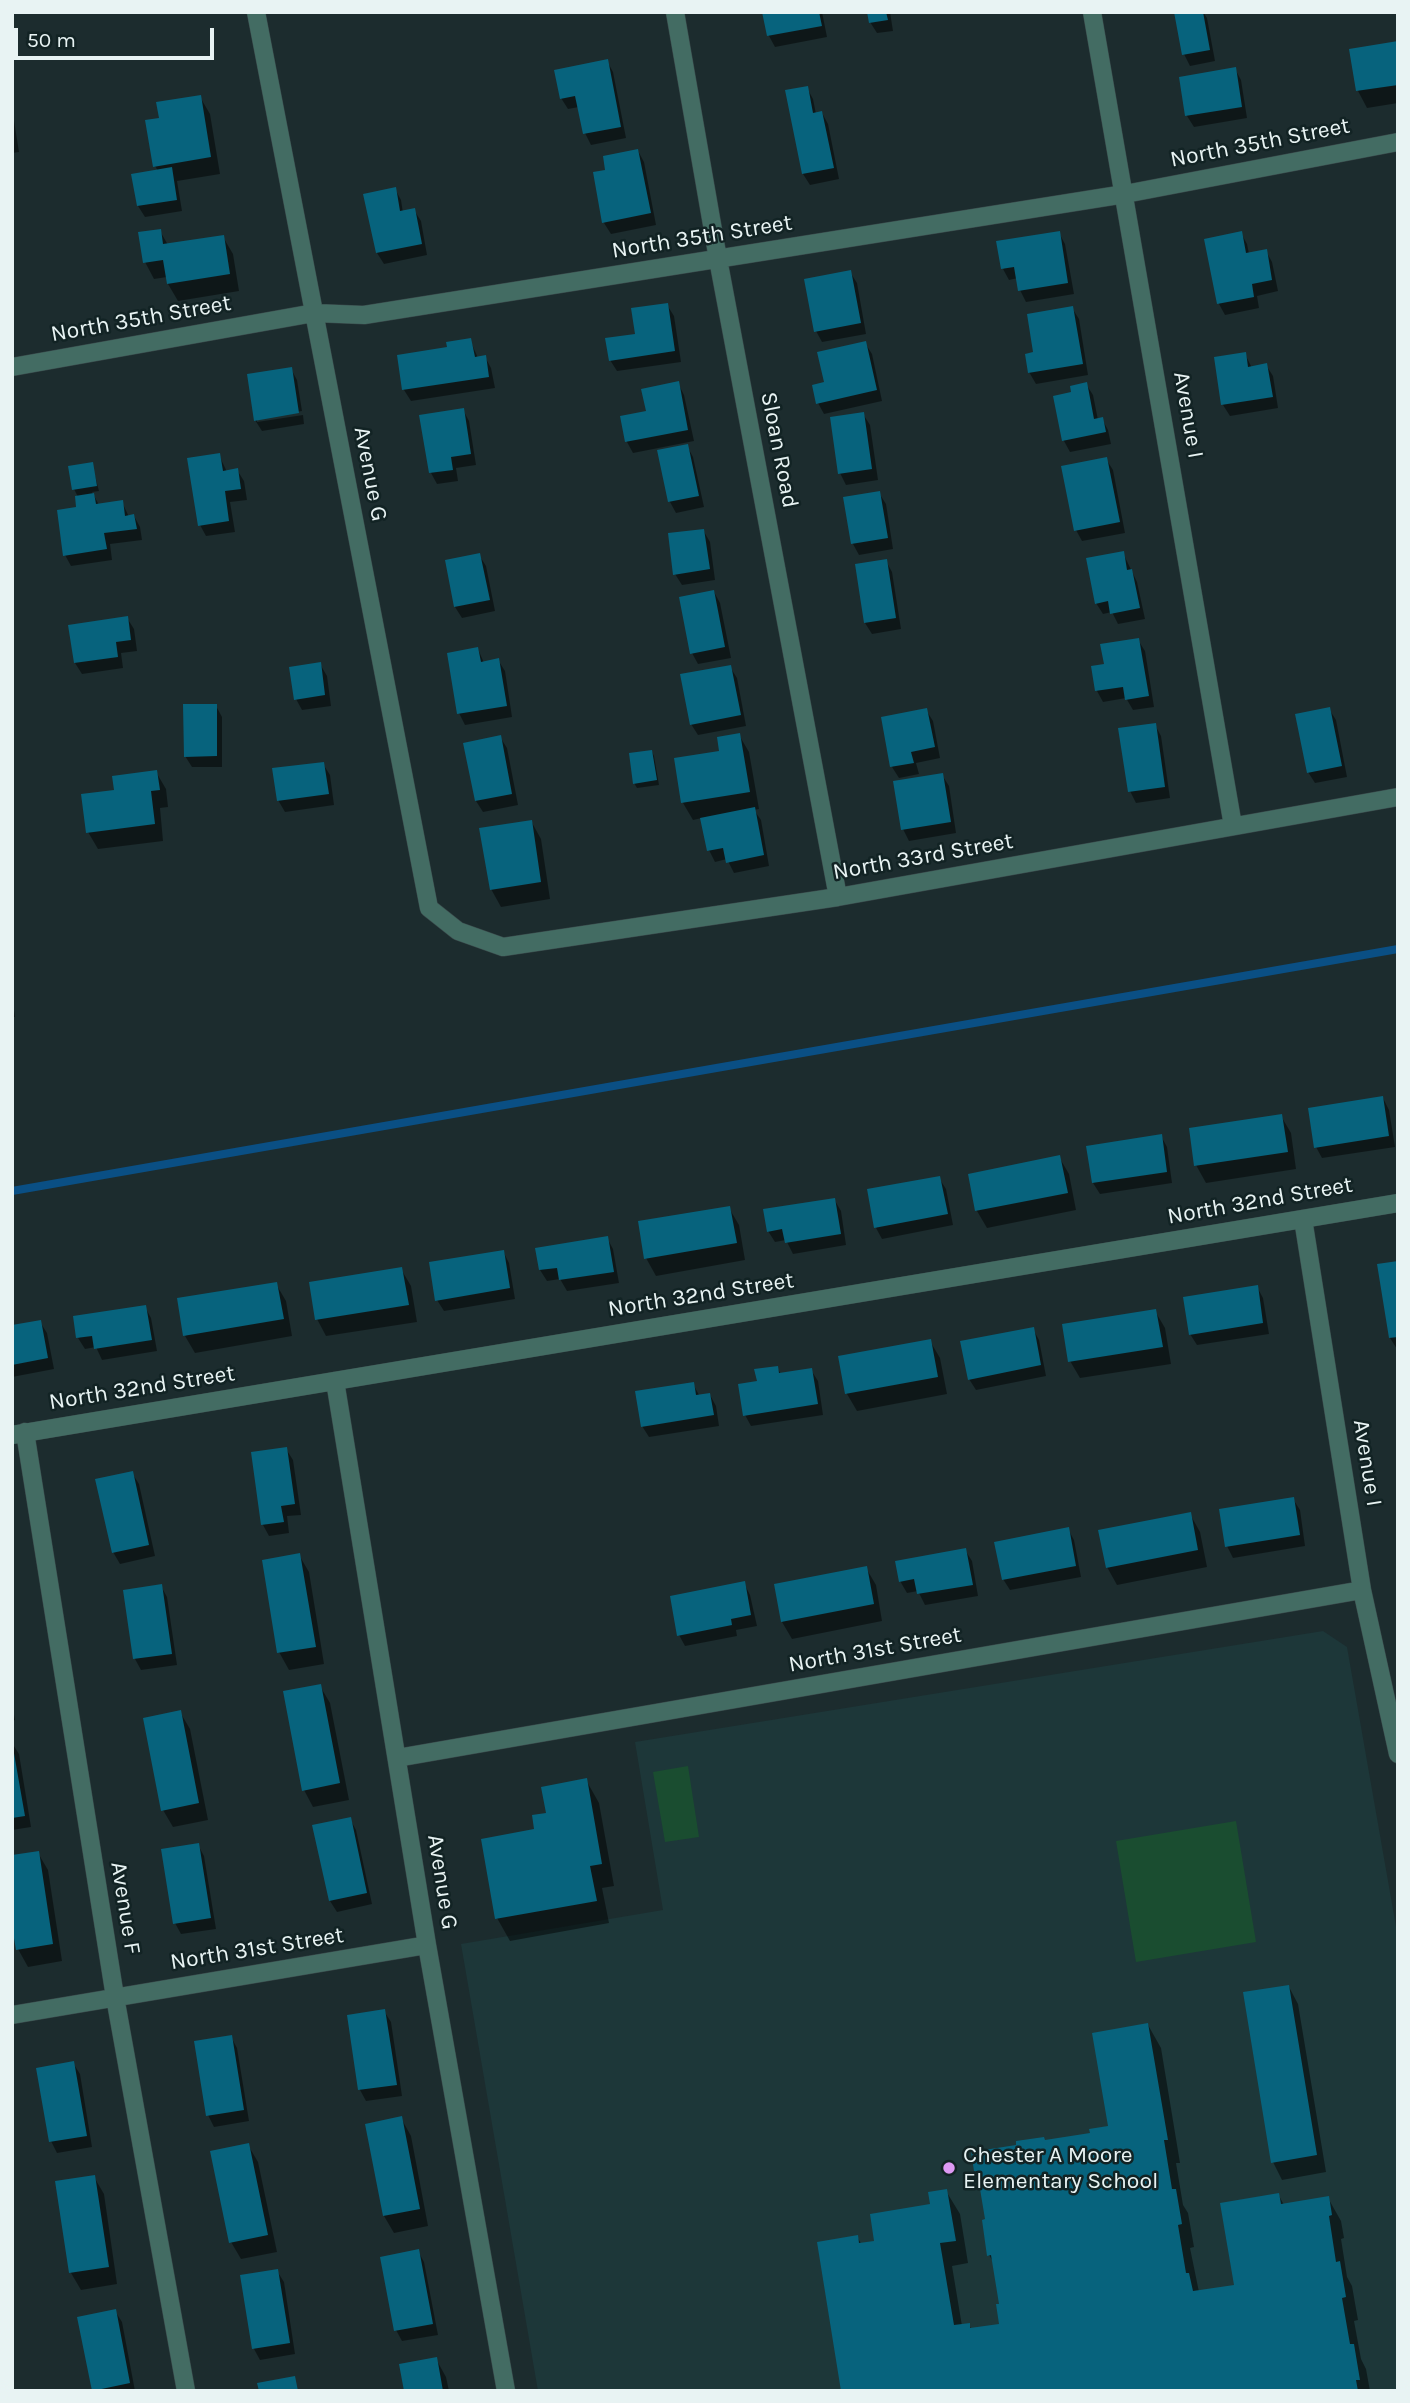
<!DOCTYPE html>
<html>
<head>
<meta charset="utf-8">
<style>
	body { margin:0 }
	#map { position:relative; width:1410px; height:2403px; overflow:hidden; background:#1c2c2e; font-family:Karla,sans-serif }
	canvas { display:block }
	.frame { position:absolute; inset:0; border:14px solid #e8f3f3; pointer-events:none }
	.scale { position:absolute; left:14px; top:28px; width:200px; height:32px; box-sizing:border-box; border:4px solid #e8f3f3; border-top:0; padding-left:9px; font-size:21px; line-height:24px; white-space:nowrap; color:#e8f3f3; -webkit-text-stroke:5px #122324; paint-order:stroke }
</style>
</head>
<body>
<div id="map">
<canvas width="1410" height="2403"></canvas>
<div class="frame"></div>
<div class="scale">50 m</div>
</div>
<script>
const g = document.querySelector('canvas').getContext('2d');
g.lineJoin = 'round';
function fill(path, color) {
  g.fillStyle = color;
  g.fill(path, 'evenodd');
}
function shape(rows) {
  const path = new Path2D();
  for (const r of rows) {
    path.moveTo(r[0], r[1]);
    for (let i = 2; i < r.length; i += 2) path.lineTo(r[i], r[i + 1]);
  }
  return path;
}
function strokePath(path, color, width, dash) {
  g.strokeStyle = color;
  g.lineWidth = width;
  g.lineCap = dash ? 'butt' : 'round';
  g.setLineDash(dash || []);
  g.stroke(path);
}
function label(font, color, halo, rows, align = 'center') {
  g.font = font + ' Karla,sans-serif';
  g.lineWidth = 5;
  g.setLineDash([]);
  g.textBaseline = 'middle';
  g.strokeStyle = halo;
  g.fillStyle = color;
  for (const [text, x, y, turn = 0] of rows) {
    g.save();
    g.translate(x, y);
    g.rotate((+turn || 0) * Math.PI / 180);
    g.textAlign = isNaN(turn) ? turn : align;
    if (halo) g.strokeText(text, 0, 0);
    g.fillText(text, 0, 0);
    g.restore();
  }
}
fill(shape([
	[1323,1631,1347,1647,1398,1938,1398,2391,538,2391,461,1944,663,1910,635,1742]
]), '#1d3739');
fill(shape([
	[688,1766,699,1837,665,1842,653,1772],
	[1236,1821,1256,1942,1136,1962,1116,1841]
]), '#1a4d30');
fill(shape([
	[764,12,822,12,827,37,775,47,769,36],
	[869,12,890,12,893,31,877,33,870,22],
	[1176,12,1203,12,1207,18,1215,61,1190,66,1184,54],
	[1398,43,1398,103,1367,108,1358,91],
	[607,61,613,72,626,138,591,145,585,133,579,107,568,109,561,98],
	[1235,69,1241,80,1247,118,1194,127,1187,116,1181,78],
	[807,88,813,99,816,114,822,113,828,124,839,179,810,185,803,174,787,92],
	[200,97,210,114,220,174,177,181,182,211,145,217,138,206,158,171,155,166,161,119],
	[12,108,19,152,12,153],
	[638,151,644,162,656,225,611,234,604,223],
	[395,189,401,200,403,213,414,210,421,221,427,255,384,264,377,253],
	[160,231,168,245,223,237,233,254,239,291,178,301,168,284,167,277,154,279,145,262],
	[1059,233,1065,244,1074,294,1026,302,1020,290,1018,278,1009,280,1003,269],
	[1241,233,1247,244,1249,254,1266,251,1272,262,1278,291,1257,296,1259,308,1225,315,1219,304],
	[850,272,857,283,866,334,822,342,816,331],
	[667,305,674,316,681,362,617,371,610,360],
	[1072,308,1079,319,1088,375,1036,384,1029,372,1035,354],
	[470,340,478,358,485,357,491,368,495,388,411,401,404,390,399,356,449,348],
	[865,343,872,354,882,401,824,414,818,403,826,384],
	[1245,354,1252,368,1266,365,1273,376,1278,408,1230,416,1223,405],
	[291,369,297,380,302,411,257,418,257,422,303,415,304,424,262,431,255,420],
	[678,383,684,395,694,441,633,453,627,442,622,418,648,412],
	[1086,384,1093,395,1098,420,1102,419,1108,430,1111,444,1070,452,1064,441,1055,398,1073,394],
	[463,410,469,421,476,465,456,468,458,481,437,484,431,473],
	[863,414,870,425,878,480,846,485,840,473],
	[687,446,693,457,704,507,676,513,670,502,659,452],
	[219,455,227,472,237,470,244,481,247,500,230,502,235,532,206,536,200,525],
	[1106,459,1113,470,1125,533,1082,541,1076,530],
	[92,464,99,491,92,492,99,505,122,502,129,517,134,516,140,527,142,540,110,544,112,560,71,566,65,555,78,509,78,497,74,489],
	[879,493,886,504,893,549,859,555,853,544,845,499],
	[703,530,710,542,715,580,682,585,675,574],
	[1123,553,1137,582,1145,619,1118,624,1112,612,1103,614,1096,603],
	[479,555,486,566,495,611,462,618,455,607],
	[886,561,892,572,901,629,872,634,865,623],
	[714,592,720,603,731,658,698,664,692,653],
	[127,618,134,629,137,651,121,653,123,668,82,674,75,663,70,626],
	[1138,640,1145,651,1154,707,1133,710,1126,698,1103,702,1097,691,1106,665],
	[478,649,484,663,498,660,505,671,512,717,465,725,459,713],
	[320,664,327,676,331,706,302,710,296,699],
	[730,667,737,678,746,726,698,735,691,724],
	[216,706,222,717,222,767,192,767,185,756],
	[1329,709,1336,720,1347,777,1315,783,1308,772],
	[926,710,933,721,940,758,916,763,919,774,899,778,892,767],
	[1155,725,1161,736,1170,798,1136,803,1130,791],
	[739,735,749,752,759,809,754,810,761,820,769,866,734,873,727,859,715,862,709,850,702,818,693,820,683,803,721,752],
	[500,737,507,748,518,805,483,812,476,801,465,744],
	[652,752,654,756,659,785,637,788,634,783],
	[323,764,330,775,334,805,285,812,278,800],
	[156,772,166,789,168,807,160,808,163,841,98,849,88,832,116,791],
	[942,775,949,786,956,833,909,841,903,829],
	[531,821,541,839,550,899,501,907,491,889],
	[12,998,15,1017,12,1017],
	[1383,1098,1389,1110,1395,1147,1322,1158,1316,1147],
	[1281,1116,1291,1133,1296,1169,1206,1183,1196,1165],
	[1161,1136,1167,1147,1172,1183,1100,1194,1093,1183],
	[1059,1157,1069,1174,1076,1210,987,1228,977,1211,970,1176],
	[939,1178,946,1189,953,1225,882,1239,876,1228],
	[834,1199,841,1211,846,1245,793,1254,786,1240,775,1242,768,1231],
	[729,1208,739,1225,745,1260,656,1276,646,1258],
	[607,1238,613,1249,619,1283,567,1291,560,1279,547,1281,540,1270],
	[503,1251,509,1263,515,1299,444,1311,437,1300],
	[1398,1262,1398,1349,1397,1349,1390,1338],
	[401,1269,411,1286,417,1322,326,1336,317,1319],
	[276,1284,286,1301,292,1336,195,1353,185,1336],
	[1257,1287,1263,1298,1269,1334,1197,1345,1190,1334],
	[145,1307,151,1318,157,1351,102,1360,96,1347,85,1349,78,1338],
	[1155,1311,1165,1328,1171,1364,1080,1378,1070,1361],
	[40,1322,47,1333,54,1369,12,1377,12,1327],
	[1033,1329,1039,1340,1046,1376,976,1390,969,1379],
	[930,1341,940,1358,947,1394,857,1411,847,1394,840,1358],
	[777,1368,781,1374,811,1370,818,1381,823,1415,751,1426,745,1415,759,1382],
	[693,1384,699,1395,710,1395,716,1406,719,1426,649,1437,642,1426],
	[286,1449,293,1460,301,1515,287,1516,289,1533,269,1536,263,1525],
	[132,1473,139,1484,155,1556,120,1564,113,1552],
	[1293,1499,1300,1510,1305,1546,1233,1558,1227,1546],
	[1190,1514,1200,1532,1207,1567,1117,1585,1107,1567],
	[1068,1529,1074,1540,1081,1577,1010,1590,1003,1579],
	[965,1550,972,1561,978,1596,925,1605,918,1591,907,1593,900,1581],
	[299,1555,309,1572,324,1664,289,1670,279,1652],
	[866,1568,876,1585,882,1621,792,1639,782,1622],
	[744,1583,750,1595,757,1626,736,1630,737,1636,685,1646,679,1635],
	[161,1586,167,1597,177,1665,141,1670,135,1659],
	[320,1686,330,1703,349,1800,313,1807,304,1790],
	[12,1704,15,1720,12,1721],
	[180,1712,190,1729,208,1820,173,1827,163,1810],
	[12,1743,19,1754,31,1827,12,1830],
	[586,1780,599,1803,614,1886,602,1888,609,1923,510,1941,497,1918,536,1830,548,1814],
	[350,1819,356,1830,372,1904,337,1912,330,1901],
	[198,1845,204,1856,216,1929,181,1934,175,1923],
	[38,1853,48,1870,62,1961,28,1967,18,1949],
	[1289,1987,1298,2004,1326,2172,1282,2180,1273,2162],
	[384,2011,391,2022,402,2096,366,2101,360,2090,349,2016],
	[1148,2025,1161,2048,1180,2163,1176,2163,1183,2205,1188,2213,1194,2247,1190,2248,1199,2292,1236,2286,1278,2194,1284,2205,1328,2198,1341,2221,1344,2238,1341,2239,1347,2277,1352,2286,1358,2320,1354,2321,1361,2359,1366,2369,1370,2391,843,2391,857,2237,862,2245,876,2242,932,2206,946,2191,960,2214,968,2263,952,2266,962,2326,969,2325,972,2330,1001,2325,1001,2305,994,2263,989,2255,987,2221,979,2177,976,2171,1045,2142,1092,2134,1110,2127],
	[231,2037,237,2048,249,2121,214,2127,208,2115],
	[73,2063,80,2074,92,2147,57,2153,51,2141],
	[401,2118,411,2136,428,2226,394,2233,384,2216],
	[248,2145,258,2162,277,2252,241,2259,231,2242],
	[94,2177,104,2194,117,2284,81,2290,71,2273],
	[418,2251,424,2262,438,2335,402,2341,396,2330],
	[277,2271,284,2282,295,2354,260,2360,254,2349],
	[115,2311,122,2322,135,2391,94,2391,79,2318],
	[436,2359,446,2377,449,2391,406,2391]
]), '#0007');
strokePath(shape([
	[12,1191,1398,949]
]), '#0a4f84', 8);
fill(shape([
	[762,12,819,12,822,26,767,36],
	[867,12,886,12,888,20,869,23],
	[1174,12,1203,12,1210,50,1182,55],
	[1398,41,1398,85,1356,91,1349,49],
	[608,59,621,127,583,134,575,96,560,99,554,70],
	[1236,67,1242,107,1185,116,1179,77],
	[808,86,813,113,822,111,834,168,802,174,785,90],
	[201,95,211,157,153,167,145,120,159,118,156,102],
	[638,149,651,213,602,223,593,172,605,170,603,156],
	[172,167,177,200,137,206,131,174],
	[396,187,400,211,415,208,422,244,376,253,363,194],
	[161,229,163,244,224,235,230,274,167,284,163,260,143,263,138,232],
	[1060,231,1068,283,1018,291,1014,267,1001,269,996,241],
	[1242,231,1246,253,1267,249,1272,280,1252,284,1254,297,1217,304,1204,239],
	[851,270,861,323,814,332,804,279],
	[668,303,675,351,609,361,605,338,635,334,631,308],
	[1073,306,1083,364,1028,373,1025,354,1033,352,1027,314],
	[471,338,475,357,486,355,489,377,402,390,397,355,447,347,446,342],
	[866,341,877,390,816,404,812,385,824,382,817,352],
	[1246,352,1248,367,1267,363,1273,397,1221,405,1214,357],
	[292,367,299,413,254,421,247,374],
	[679,381,688,430,625,442,620,416,646,411,641,389],
	[1087,382,1094,419,1103,417,1106,432,1062,441,1053,396,1071,392,1070,386],
	[464,408,471,454,451,457,453,470,429,473,419,415],
	[864,412,872,469,838,474,830,417],
	[688,444,699,496,668,502,657,450],
	[220,453,223,471,238,468,241,489,225,491,229,521,198,526,187,458],
	[1107,457,1120,522,1074,531,1061,466],
	[93,462,97,486,72,490,68,466],
	[880,491,888,538,851,544,843,497],
	[94,493,96,504,123,500,125,516,134,514,137,529,104,533,107,549,63,556,57,510,76,507,75,496],
	[704,529,710,569,673,575,668,533],
	[1124,551,1127,570,1132,569,1140,608,1110,614,1108,601,1095,604,1086,558],
	[480,553,490,600,454,607,445,560],
	[887,559,896,618,864,623,855,564],
	[714,590,725,647,690,654,679,597],
	[128,616,131,640,116,642,118,657,74,663,68,625],
	[1139,638,1149,696,1125,700,1123,687,1095,691,1091,666,1104,664,1100,644],
	[478,647,481,662,499,658,507,706,457,714,447,653],
	[321,662,325,695,294,700,289,667],
	[731,665,741,715,690,725,680,674],
	[183,704,217,704,217,756,184,757],
	[1330,707,1342,766,1307,773,1295,714],
	[927,708,935,747,911,752,914,763,890,767,881,717],
	[1156,723,1165,787,1128,792,1118,728],
	[740,733,750,792,681,803,674,758,719,751,717,737],
	[501,735,512,794,475,801,463,743],
	[652,750,657,780,633,784,629,753],
	[324,762,329,794,277,801,272,768],
	[157,770,160,790,151,791,155,824,86,833,81,794,114,790,112,776],
	[943,773,951,822,901,830,893,781],
	[755,807,764,855,726,863,723,848,707,851,700,818],
	[532,820,541,882,490,890,479,828],
	[1383,1096,1389,1136,1314,1148,1308,1108],
	[1282,1114,1288,1152,1194,1166,1189,1128],
	[1162,1134,1167,1172,1092,1183,1086,1146],
	[1060,1155,1068,1193,975,1211,968,1174],
	[940,1176,948,1214,874,1228,867,1189],
	[835,1198,841,1234,785,1243,782,1229,767,1232,763,1209],
	[730,1206,737,1243,644,1259,638,1221],
	[608,1236,614,1272,559,1280,557,1268,539,1270,535,1248],
	[504,1250,510,1288,435,1301,429,1262],
	[1398,1261,1398,1337,1389,1338,1377,1264],
	[402,1267,409,1305,315,1320,309,1282],
	[277,1282,284,1319,183,1336,177,1298],
	[1258,1285,1263,1323,1189,1335,1183,1297],
	[146,1305,152,1340,94,1349,92,1336,76,1338,73,1316],
	[1156,1309,1163,1347,1068,1362,1062,1324],
	[41,1320,48,1358,12,1365,12,1325],
	[1034,1327,1041,1365,968,1380,960,1341],
	[931,1339,938,1377,845,1394,838,1356],
	[778,1366,779,1373,812,1368,818,1404,743,1416,738,1384,757,1381,754,1369],
	[694,1382,696,1395,710,1393,714,1415,641,1427,635,1391],
	[287,1447,295,1504,281,1506,284,1522,261,1525,251,1452],
	[133,1471,149,1545,112,1553,95,1479],
	[1294,1497,1300,1535,1225,1547,1219,1509],
	[1191,1512,1198,1550,1106,1568,1098,1530],
	[1069,1527,1076,1566,1002,1580,994,1542],
	[966,1548,973,1585,917,1594,914,1579,899,1582,895,1561],
	[300,1553,316,1647,277,1653,262,1560],
	[867,1566,874,1604,781,1622,774,1584],
	[745,1581,751,1615,731,1619,732,1625,677,1636,670,1596],
	[162,1584,172,1654,133,1659,123,1590],
	[321,1684,340,1783,302,1791,283,1691],
	[181,1710,199,1803,161,1811,143,1718],
	[12,1742,25,1816,12,1818],
	[587,1778,602,1864,590,1866,597,1901,495,1919,481,1839,534,1829,532,1815,546,1813,541,1787],
	[351,1817,367,1893,329,1901,312,1825],
	[199,1843,211,1918,173,1924,161,1849],
	[39,1851,53,1944,16,1950,12,1926,12,1855],
	[1289,1985,1317,2155,1271,2163,1243,1992],
	[385,2009,397,2085,358,2090,347,2015],
	[1148,2023,1168,2140,1164,2140,1172,2189,1176,2189,1182,2224,1178,2225,1186,2273,1189,2273,1193,2291,1234,2285,1220,2203,1279,2193,1281,2204,1329,2196,1332,2215,1329,2216,1336,2262,1340,2261,1346,2297,1342,2298,1350,2344,1354,2344,1360,2380,1356,2380,1358,2391,841,2391,817,2242,858,2235,859,2243,874,2241,870,2214,930,2204,928,2192,947,2189,956,2241,940,2243,954,2325,970,2323,970,2328,999,2324,996,2304,999,2304,991,2255,987,2256,982,2220,985,2219,977,2171,974,2171,971,2152,1016,2145,1016,2141,1044,2137,1045,2140,1090,2133,1089,2129,1108,2126,1092,2033],
	[232,2035,244,2110,206,2116,194,2041],
	[74,2061,87,2136,49,2142,36,2068],
	[402,2116,420,2209,383,2216,365,2124],
	[249,2143,268,2235,229,2243,210,2151],
	[95,2175,109,2267,69,2273,55,2181],
	[419,2249,433,2324,394,2331,380,2257],
	[278,2269,290,2343,252,2349,240,2275],
	[116,2309,130,2383,92,2391,77,2317],
	[437,2357,443,2391,404,2391,399,2364],
	[295,2376,298,2391,259,2391,257,2383]
]), '#07637d');
const street = shape([
	[256,12,429,908,458,931,503,947,838,897,1398,797],
	[675,12,718,259,838,897],
	[1092,12,1233,826],
	[12,367,314,313,364,315,1125,194,1398,142],
	[1303,1219,1362,1590,1398,1754],
	[335,1381,427,1945,506,2391],
	[25,1432,115,1997,186,2391],
	[12,1435,1398,1203],
	[397,1758,1362,1590],
	[12,2015,427,1945]
]);
strokePath(street, '#39484a', 19);
strokePath(street, '#436c63', 18);
for (const [x, y, r, color] of [
	[949,2168,7,"#dd99f3"]
]) {
  const dot = new Path2D();
  dot.arc(x, y, r, 0, 2 * Math.PI);
  g.fillStyle = color;
  g.fill(dot);
  strokePath(dot, '#122324', 2.5);
}
label('23px', '#e8f3f3', '#122324', [
	["North 35th Street",1260,143,-11],
	["North 35th Street",702,237,-9],
	["North 35th Street",141,319,-10],
	["Avenue I",1188,415,80],
	["Sloan Road",779,450,79],
	["Avenue G",370,474,79],
	["North 33rd Street",923,857,-10],
	["North 32nd Street",1260,1201,-10],
	["North 32nd Street",701,1295,-9],
	["North 32nd Street",142,1388,-9],
	["Avenue I",1367,1463,81],
	["North 31st Street",875,1650,-10],
	["Avenue G",442,1882,81],
	["Avenue F",125,1908,81],
	["North 31st Street",257,1949,-9]
]);
label('23px', '#e8f3f3', '#122324', [
	["Chester A Moore",963,2155],
	["Elementary School",963,2181]
], 'left');
</script>
</body>
</html>
